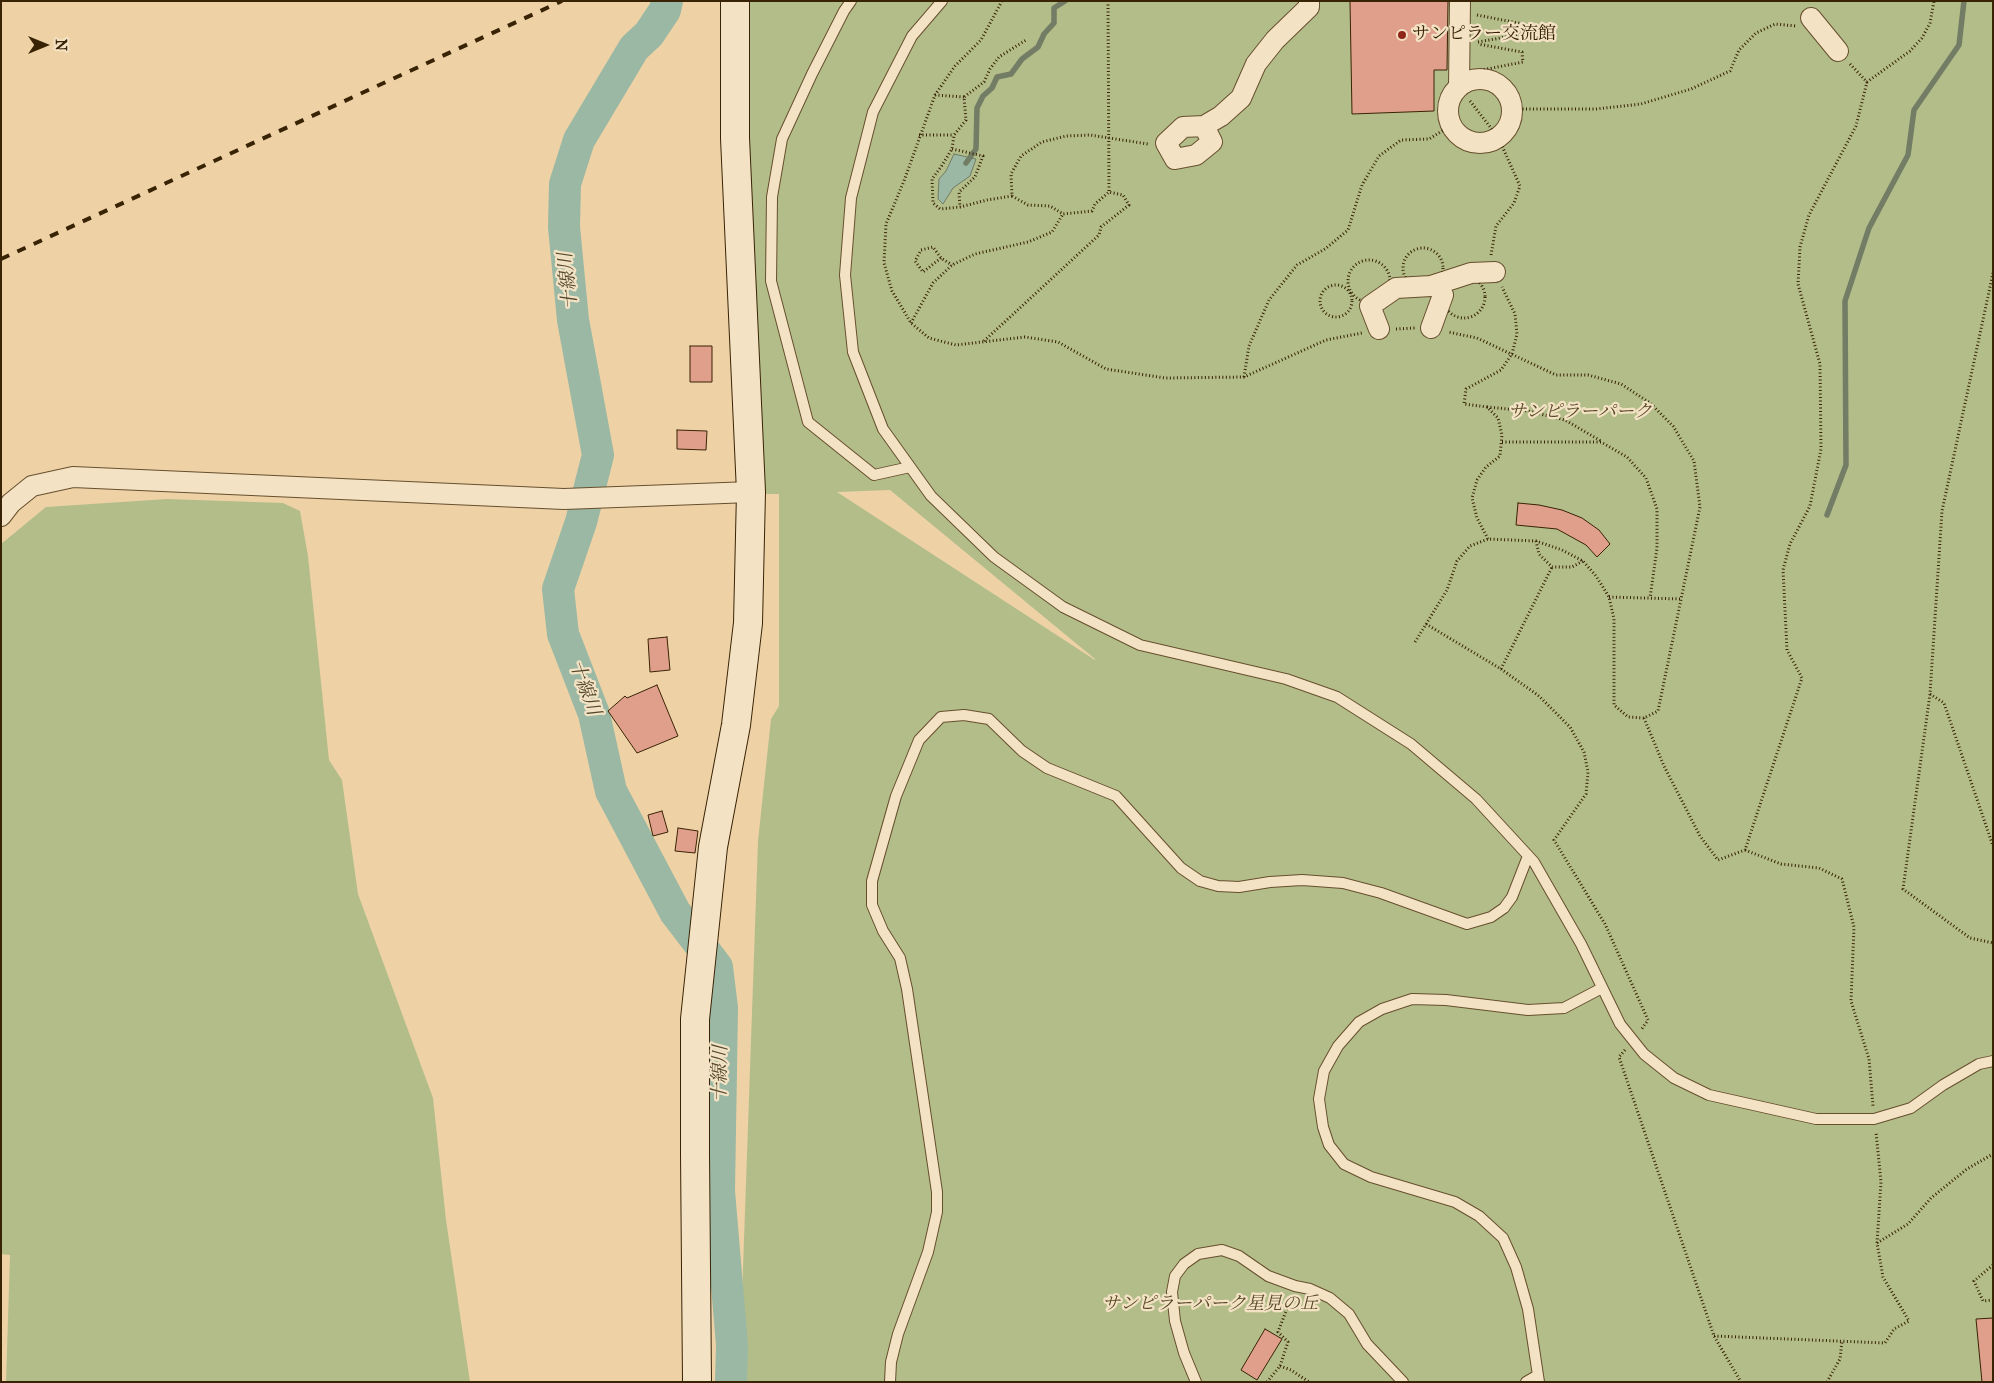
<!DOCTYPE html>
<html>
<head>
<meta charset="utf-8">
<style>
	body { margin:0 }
	#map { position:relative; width:1994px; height:1383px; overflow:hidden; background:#eed2a6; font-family:"IM FELL Great Primer",serif }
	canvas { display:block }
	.frame { position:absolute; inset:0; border:2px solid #392305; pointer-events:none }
	.north { position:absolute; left:20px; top:20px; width:50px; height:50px; -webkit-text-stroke:4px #f4e2c5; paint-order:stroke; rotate:90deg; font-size:14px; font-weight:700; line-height:20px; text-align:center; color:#392305 }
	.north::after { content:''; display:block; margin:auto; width:18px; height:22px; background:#392305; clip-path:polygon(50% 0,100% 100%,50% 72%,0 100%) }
</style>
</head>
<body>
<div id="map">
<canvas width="1994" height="1383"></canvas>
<div class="frame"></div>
<div class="north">N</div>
</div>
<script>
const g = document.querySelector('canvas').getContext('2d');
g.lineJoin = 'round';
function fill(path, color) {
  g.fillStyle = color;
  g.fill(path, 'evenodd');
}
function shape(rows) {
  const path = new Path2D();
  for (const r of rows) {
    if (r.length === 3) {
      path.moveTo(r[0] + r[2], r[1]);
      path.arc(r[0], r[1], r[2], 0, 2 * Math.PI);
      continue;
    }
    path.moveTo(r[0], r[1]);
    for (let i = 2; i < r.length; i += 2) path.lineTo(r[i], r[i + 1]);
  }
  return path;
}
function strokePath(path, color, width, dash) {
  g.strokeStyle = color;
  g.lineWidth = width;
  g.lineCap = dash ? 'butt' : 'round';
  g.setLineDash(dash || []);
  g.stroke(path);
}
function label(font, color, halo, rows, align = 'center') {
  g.font = font + ' "IM FELL Great Primer","Noto Serif JP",serif';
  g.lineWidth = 4.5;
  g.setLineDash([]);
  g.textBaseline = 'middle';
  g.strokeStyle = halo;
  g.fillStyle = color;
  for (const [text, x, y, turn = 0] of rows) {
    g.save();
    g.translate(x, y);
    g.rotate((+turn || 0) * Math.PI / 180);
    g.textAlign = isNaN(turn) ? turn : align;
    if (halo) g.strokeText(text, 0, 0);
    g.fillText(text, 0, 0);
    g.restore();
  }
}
fill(shape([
	[744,1,1993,1,1993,1382,739,1382,758,841,771,719,779,706,779,494,759,494],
	[890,490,1095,659,1095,660,837,492],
	[167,499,283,503,300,511,308,556,329,760,342,780,358,894,433,1098,446,1220,470,1382,6,1382,10,1255,1,1254,1,544,46,507]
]), '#b3bd8a');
const water = shape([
	[954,154,976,159,970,176,953,188,943,204,938,199,939,179,946,171,954,154]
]);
fill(water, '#9ab8a3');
strokePath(water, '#737c64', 1);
strokePath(shape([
	[966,163,976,149,977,108,983,96,992,88,997,77,1011,74,1022,59,1038,47,1044,34,1054,23,1054,8,1065,1],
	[1827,515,1846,465,1845,301,1869,228,1908,155,1914,110,1959,45,1964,1]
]), '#737c64', 5.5);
strokePath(shape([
	[667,1,665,10,649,34,634,48,579,140,565,184,564,227,573,320,598,455,581,522,558,589,563,634,594,714,611,791,675,912,717,967,722,1008,719,1191,732,1345,731,1382]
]), '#9ab8a3', 32);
const building = shape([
	[1350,1,1448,1,1447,70,1434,70,1434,111,1352,114,1350,1],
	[690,346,712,346,712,382,690,382,690,346],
	[677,430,707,431,706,450,677,449,677,430],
	[1518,503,1539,505,1562,510,1582,518,1599,530,1610,544,1597,557,1586,545,1557,529,1516,525,1518,503],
	[667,637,670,670,650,672,648,639,667,637],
	[657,685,678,736,637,753,608,711,625,696,627,698,657,685],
	[662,811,668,832,653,836,648,815,662,811],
	[678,828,698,831,695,853,675,851,678,828],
	[1993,1318,1993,1382,1982,1382,1976,1319,1993,1318],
	[1265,1329,1282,1339,1257,1380,1241,1370,1265,1329]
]);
fill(building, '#df9f8b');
strokePath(building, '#392305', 1);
const lane = shape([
	[851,1,844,11,812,74,782,139,772,197,771,281,808,422,874,475,910,467],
	[942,1,912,36,873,112,851,198,845,275,853,352,883,429,931,496,994,557,1063,607,1140,645,1286,679,1337,697,1411,744,1476,799,1534,862,1581,944,1620,1024,1644,1054,1674,1078,1709,1095,1816,1119,1874,1119,1911,1108,1943,1085,1979,1064,1993,1061],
	[890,1382,891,1362,898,1334,928,1252,937,1212,937,1192,907,989,900,958,883,931,872,905,872,881,896,796,919,740,941,717,964,715,989,719,1022,751,1047,768,1116,796,1181,868,1200,881,1218,886,1239,887,1270,882,1302,880,1343,883,1381,893,1467,924,1491,917,1504,908,1512,897,1528,856],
	[1196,1382,1184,1353,1175,1321,1172,1292,1175,1276,1184,1264,1198,1254,1222,1250,1239,1256,1268,1276,1295,1286,1310,1289,1330,1298,1349,1314,1367,1344,1403,1382],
	[1526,1382,1538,1375],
	[1539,1382,1528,1309,1516,1267,1503,1238,1479,1216,1455,1202,1371,1177,1344,1164,1329,1145,1323,1127,1319,1099,1324,1071,1338,1046,1359,1022,1382,1009,1412,999,1446,1000,1528,1010,1564,1008,1602,988]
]);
const street = shape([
	[1811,18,1838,51],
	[1480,111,32],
	[1459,87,1460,1],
	[1204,126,1212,142,1196,155,1175,159,1166,143,1183,127,1204,126,1221,116,1241,98,1256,64,1275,40,1309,7,1309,1],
	[1431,328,1443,295],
	[1379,329,1370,306,1396,288,1431,286,1471,273,1495,272],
	[1,516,11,503,32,486,73,477,564,499,751,492]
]);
const secondary = shape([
	[697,1382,695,1154,695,1019,713,847,736,725,748,623,751,492,735,138,735,1]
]);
strokePath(lane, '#664f2d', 12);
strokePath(street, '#664f2d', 22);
strokePath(secondary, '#392305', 30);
strokePath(shape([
	[1002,1,981,40,955,66,935,95,904,181,886,224,884,263,892,291,911,323,929,338,956,345,1025,337,1058,342,1106,369,1165,378,1244,377,1326,340,1362,333],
	[1108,1,1109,192],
	[1477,15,1523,24,1523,34,1478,42],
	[1850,64,1867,82,1910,51,1922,38,1930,23,1934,1],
	[1477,71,1523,62,1522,52,1478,44],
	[935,95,964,97],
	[1470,101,1498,137,1520,186,1514,203,1496,226,1491,255],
	[1512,109,1596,109,1641,104,1691,89,1730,71,1739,50,1756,33,1775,24,1796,26],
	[919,135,953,135],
	[952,149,983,156,975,177,959,192,960,207],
	[1012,196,987,200,960,207,940,209,933,203,932,179,941,167,952,149,954,135,966,120,964,97,984,82,990,69,999,57,1026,40],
	[1423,268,20],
	[941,258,923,272,915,261,921,250,933,247,941,258,952,265],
	[1369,281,21],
	[1993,273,1942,511,1930,694,1903,889,1970,938,1993,943],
	[1464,297,21],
	[1336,301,16],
	[911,323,933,283,952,265,975,254,1028,242,1052,232,1063,214],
	[1396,329,1415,328],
	[984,341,1099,235,1101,227,1129,205,1123,195,1109,192,1095,204,1092,211,1063,214,1050,206,1028,205,1012,196,1011,174,1021,156,1042,142,1066,136,1090,135,1148,144],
	[1244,377,1249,346,1269,300,1297,265,1325,249,1348,230,1362,185,1379,156,1401,140,1429,139,1452,125],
	[1487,407,1528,411,1565,420,1601,441],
	[1502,442,1601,442,1627,457,1646,478,1657,509,1657,548,1650,598],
	[1488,539,1477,518,1472,498,1477,480,1486,467,1500,456,1502,435,1498,418,1487,407,1464,404,1466,389,1501,370,1512,354,1517,334,1515,314,1502,287],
	[1536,541,1539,554,1552,567,1572,567,1583,561],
	[1609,597,1681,599],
	[1426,624,1501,669,1539,696,1570,727,1584,752,1588,772,1586,794,1554,840,1605,924,1648,1020,1641,1030],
	[1415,642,1447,590,1457,561,1470,546,1488,539,1536,541,1562,550,1583,561,1596,576,1609,597,1614,619,1614,705,1628,717,1644,718,1658,711,1700,507,1694,461,1673,426,1650,403,1621,384,1588,375,1556,375,1477,338,1448,332],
	[1501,669,1552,567],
	[1930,694,1944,703,1993,846],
	[1644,718,1664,766,1700,836,1718,860,1745,850,1802,678,1787,650,1783,570,1790,544,1810,506,1821,449,1820,364,1798,284,1800,247,1809,215,1856,126,1867,82],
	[1745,850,1781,864,1819,868,1842,879,1854,927,1851,1001,1869,1059,1873,1106],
	[1625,1050,1619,1057,1714,1336,1741,1382],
	[1877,1243,1908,1224,1931,1198,1967,1169,1993,1154],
	[1993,1265,1974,1281,1983,1301,1993,1300],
	[1714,1336,1885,1343,1894,1329,1909,1321,1883,1277,1877,1243,1881,1182,1876,1132],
	[1280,1366,1291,1370,1309,1382],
	[1267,1382,1280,1366,1288,1342,1278,1332,1291,1298],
	[1827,1382,1840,1359,1842,1341]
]), '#392305', 3, [1, 2.5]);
strokePath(lane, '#f4e2c5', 10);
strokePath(street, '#f4e2c5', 20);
strokePath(secondary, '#f4e2c5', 28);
strokePath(shape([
	[1,259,562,1]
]), '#392305', 4, [9, 9]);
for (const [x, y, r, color] of [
	[1402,35,5,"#8f2418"]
]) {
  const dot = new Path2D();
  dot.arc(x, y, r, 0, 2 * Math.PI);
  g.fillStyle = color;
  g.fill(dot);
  strokePath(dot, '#f4e2c5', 2);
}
label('18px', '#392305', '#f4e2c5', [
	["サンピラー交流館",1412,35]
], 'left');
label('italic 18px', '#584a26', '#f4e2c5', [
	["サンピラーパーク",1580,413],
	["サンピラーパーク星見の丘",1210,1305]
]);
label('italic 19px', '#51482c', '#f4e2c5', [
	["十線川",569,281,-96],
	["十線川",584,688,70],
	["十線川",721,1074,-89]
]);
</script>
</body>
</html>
